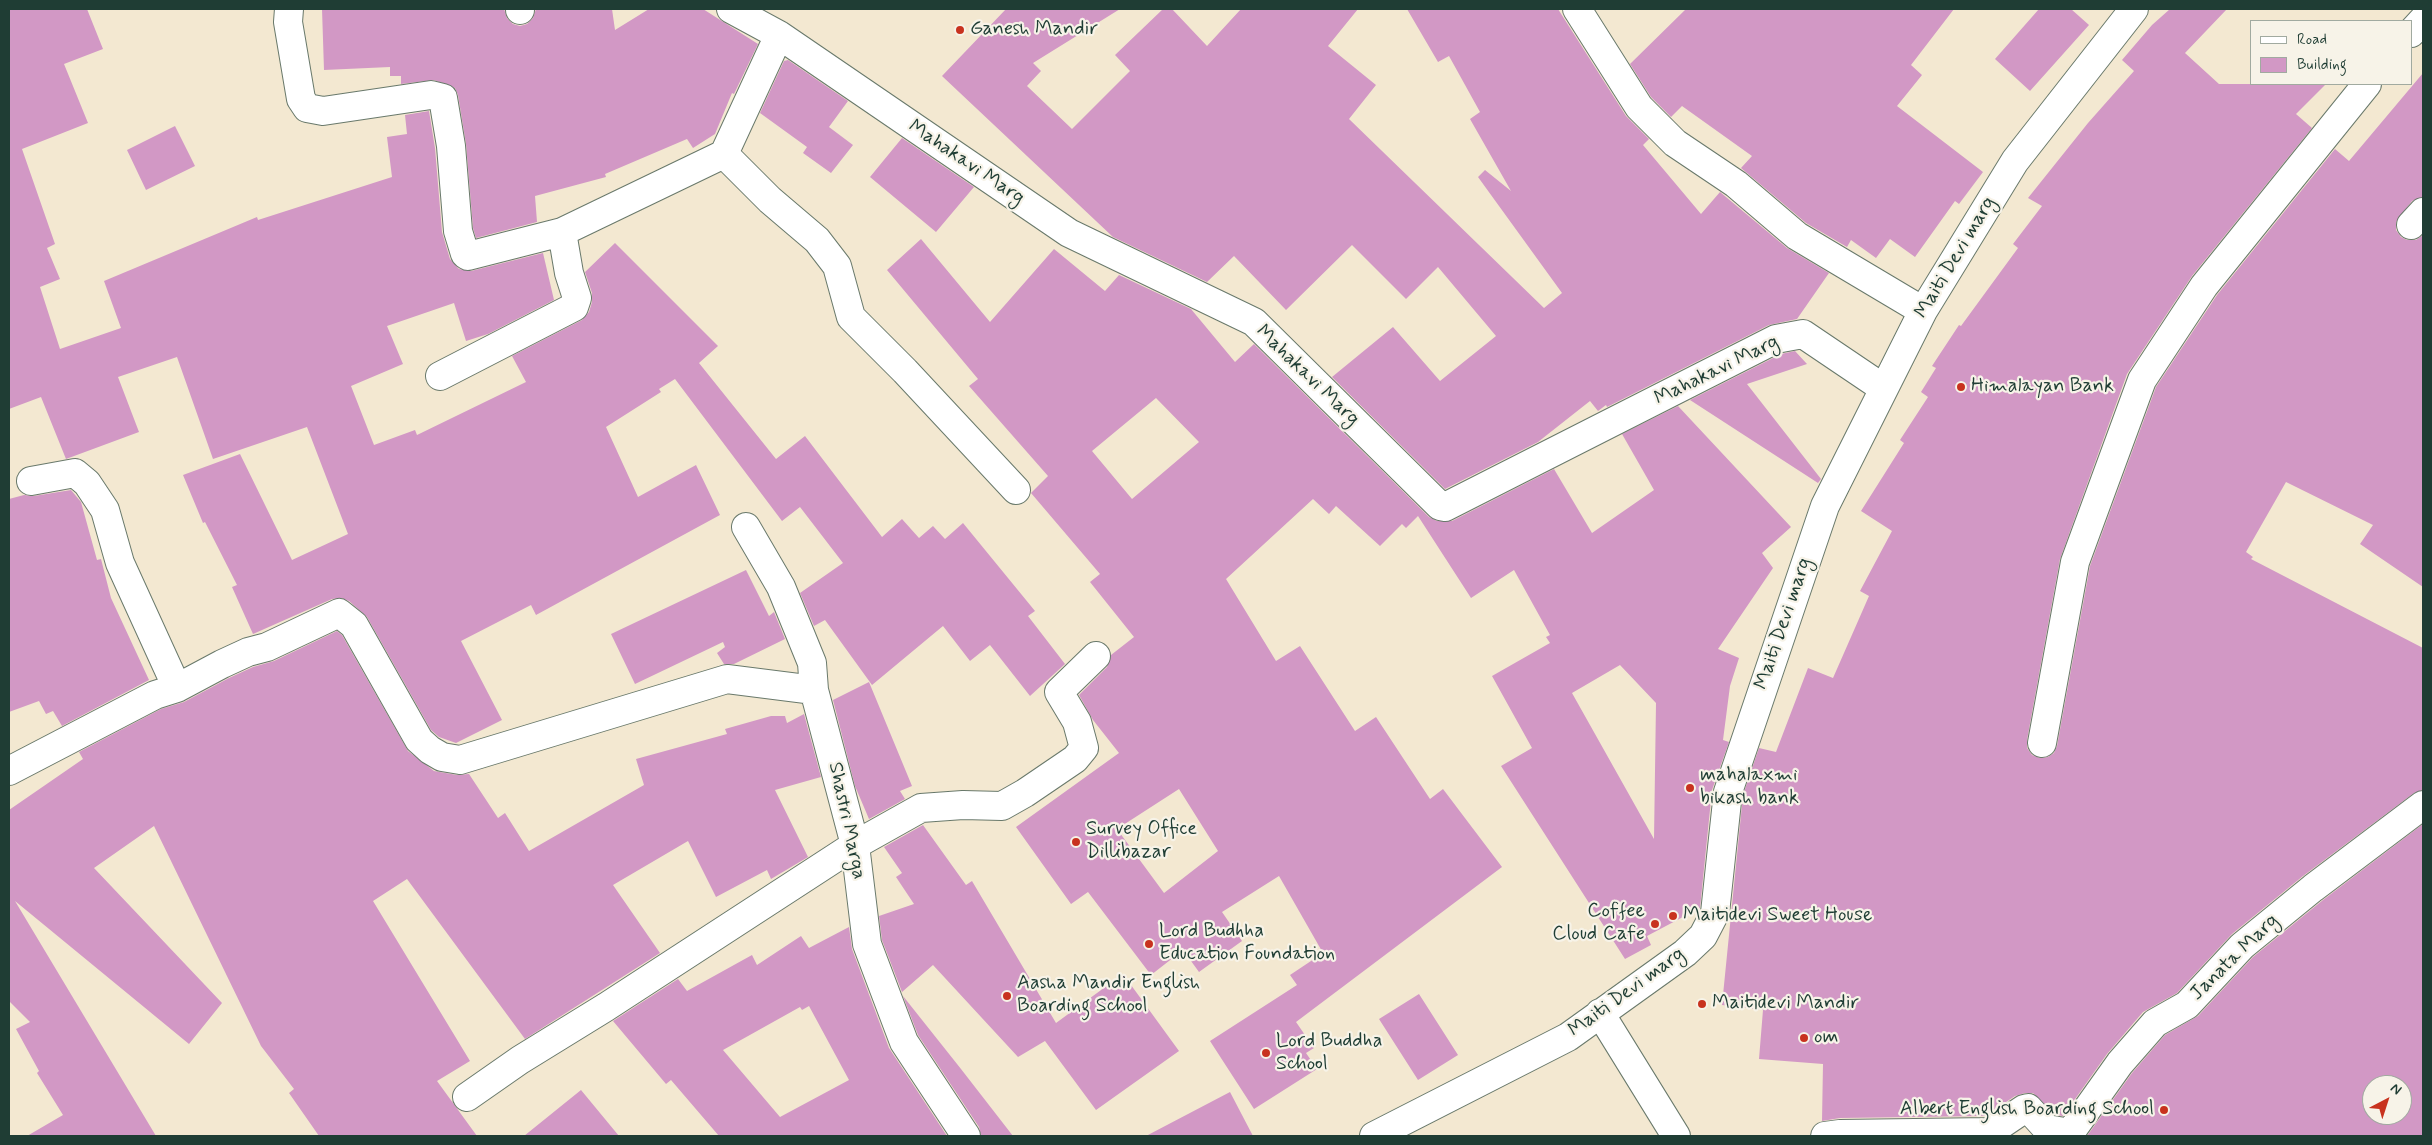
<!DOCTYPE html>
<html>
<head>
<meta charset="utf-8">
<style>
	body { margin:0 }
	#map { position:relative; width:2432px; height:1145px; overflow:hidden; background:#f3e8d1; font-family:Mynerve,sans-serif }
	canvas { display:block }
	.frame { position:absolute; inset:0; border:10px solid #1f3d34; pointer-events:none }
	.legend { position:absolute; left:2250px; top:20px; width:162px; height:65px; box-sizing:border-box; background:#f7f3e8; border:1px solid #a1aaa0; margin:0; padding:6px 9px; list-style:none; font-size:15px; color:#1f3d34 }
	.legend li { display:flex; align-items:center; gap:10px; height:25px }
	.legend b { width:25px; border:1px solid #a1aaa0 }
	.north { position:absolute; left:2362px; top:1075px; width:50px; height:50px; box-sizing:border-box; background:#f7f3e8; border:1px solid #a1aaa0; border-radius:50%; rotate:40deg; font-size:14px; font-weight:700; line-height:20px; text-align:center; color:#1f3d34 }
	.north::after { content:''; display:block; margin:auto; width:18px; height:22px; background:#c8321e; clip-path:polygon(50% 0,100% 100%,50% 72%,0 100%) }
</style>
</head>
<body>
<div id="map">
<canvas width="2432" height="1145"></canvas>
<div class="frame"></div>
<ul class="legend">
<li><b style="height:6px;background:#fff"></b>Road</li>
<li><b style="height:14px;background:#d298c5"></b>Building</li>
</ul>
<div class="north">N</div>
</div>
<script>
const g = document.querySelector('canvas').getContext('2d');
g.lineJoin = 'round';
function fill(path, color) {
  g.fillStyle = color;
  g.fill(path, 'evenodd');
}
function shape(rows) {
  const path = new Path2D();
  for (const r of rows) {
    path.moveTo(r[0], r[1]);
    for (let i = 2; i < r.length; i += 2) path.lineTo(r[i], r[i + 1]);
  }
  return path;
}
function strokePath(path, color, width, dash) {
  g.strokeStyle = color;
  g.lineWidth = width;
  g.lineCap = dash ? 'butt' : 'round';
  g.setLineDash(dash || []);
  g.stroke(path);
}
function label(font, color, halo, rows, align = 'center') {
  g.font = font + ' Mynerve,sans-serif';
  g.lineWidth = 4.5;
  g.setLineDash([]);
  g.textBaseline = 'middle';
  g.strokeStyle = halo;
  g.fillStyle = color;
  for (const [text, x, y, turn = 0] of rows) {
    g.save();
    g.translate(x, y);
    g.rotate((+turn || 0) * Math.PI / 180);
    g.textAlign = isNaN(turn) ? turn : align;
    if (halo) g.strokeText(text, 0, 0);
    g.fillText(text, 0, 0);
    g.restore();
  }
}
fill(shape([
	[9,9,87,9,103,49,64,64,88,123,22,149,55,244,47,248,60,279,40,287,60,349,121,328,104,281,257,217,258,220,392,177,387,137,407,134,405,115,429,111,435,148,442,232,450,259,459,269,471,271,543,253,554,300,488,334,466,341,454,303,387,326,403,364,351,386,374,445,415,430,417,435,526,382,512,356,582,320,589,312,592,302,592,293,585,272,615,243,718,346,699,363,776,459,805,436,882,537,902,519,919,538,933,526,945,539,963,523,1035,611,1028,616,1065,664,1030,696,990,645,970,661,943,626,872,685,825,620,814,626,800,593,843,563,800,507,782,521,675,379,659,389,661,392,606,427,638,497,696,465,720,515,536,615,531,605,461,641,502,720,456,743,439,737,431,730,367,617,349,601,341,598,332,599,253,634,232,587,237,585,205,522,203,523,183,475,240,454,292,560,348,534,307,427,213,459,177,357,118,377,139,432,66,459,41,397,9,409],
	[322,9,504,9,507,18,513,24,520,26,527,24,533,18,536,9,612,9,615,30,649,9,703,9,758,44,734,94,732,93,715,134,693,148,687,139,605,174,606,177,535,196,537,222,476,238,473,228,466,144,458,95,455,88,434,80,401,84,401,76,390,76,390,67,324,70],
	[1006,9,1120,9,1033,63,1041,71,1027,86,1072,129,1130,71,1115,55,1163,9,1172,9,1207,46,1241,9,1358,9,1328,46,1376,85,1349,119,1544,308,1562,293,1478,177,1485,170,1511,191,1470,119,1480,112,1449,56,1438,62,1407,9,1558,9,1626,116,1649,139,1643,145,1701,214,1720,192,1787,248,1829,273,1797,319,1769,325,1607,407,1606,405,1598,411,1590,401,1538,442,1445,489,1332,377,1393,327,1440,381,1496,336,1438,267,1406,299,1352,245,1286,310,1234,256,1207,282,1113,237,942,76],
	[1686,9,1954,9,1911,65,1922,75,1897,106,1983,172,1959,204,1955,201,1915,257,1890,239,1876,258,1851,240,1847,247,1806,223,1741,168,1752,156,1682,106,1671,117,1651,97,1630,64],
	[2039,9,2071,9,2089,25,2030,91,1995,59],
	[2170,9,2227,9,2185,53,2219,84,2326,84,2296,114,2312,128,2192,276,2127,374,2060,559,2027,740,2027,748,2032,755,2040,758,2048,757,2054,753,2057,746,2090,566,2156,387,2217,295,2335,149,2349,161,2423,73,2423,197,2412,201,2396,222,2396,230,2401,237,2407,240,2416,240,2423,235,2423,587,2360,544,2373,525,2286,482,2246,552,2253,557,2251,559,2423,648,2423,790,2414,793,2303,876,2232,934,2177,993,2143,1012,2107,1054,2063,1116,2055,1115,2033,1093,2025,1093,2015,1096,1985,1116,1840,1118,1822,1121,1823,1064,1759,1059,1763,1010,1722,1005,1743,795,1759,748,1776,752,1808,668,1833,678,1869,596,1860,591,1892,531,1861,511,1904,443,1900,440,1928,397,1921,392,1936,368,1932,366,1959,325,1961,326,2018,248,2013,244,2042,206,2028,198,2088,123,2134,71,2122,60,2152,25],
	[788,60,848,101,829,127,853,145,831,173,803,153,807,147,760,113,784,61],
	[175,126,195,166,146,190,127,150],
	[902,138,974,187,936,232,870,177],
	[921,239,990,322,1054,249,1105,291,1119,275,1191,309,1235,362,1254,344,1429,517,1437,521,1452,521,1554,469,1592,533,1654,490,1622,434,1678,406,1791,527,1762,553,1773,568,1718,649,1739,658,1730,686,1723,740,1729,742,1712,790,1700,908,1647,936,1651,945,1625,959,1501,766,1532,748,1492,676,1550,643,1546,637,1550,635,1514,570,1471,598,1418,516,1406,528,1402,524,1380,546,1336,506,1329,514,1313,499,1226,579,1276,661,1300,646,1355,731,1376,717,1430,799,1443,789,1502,867,1296,1022,1314,1048,1306,1053,1317,1069,1254,1109,1210,1041,1297,985,1290,975,1323,953,1279,876,1222,912,1242,941,1199,972,1183,950,1151,975,1088,892,1071,904,1016,827,1119,753,1093,720,1079,695,1107,667,1111,655,1134,637,1090,582,1100,574,1031,493,1048,476,969,386,978,379,887,270],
	[1156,398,1199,442,1132,499,1092,451],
	[1620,665,1656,703,1654,839,1572,693],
	[1179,789,1218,851,1164,893,1117,829],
	[1795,351,1807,364,1747,384,1821,479,1818,483,1690,400,1781,354],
	[71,490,81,502,97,560,101,559,111,598,149,680,62,726,53,711,46,714,39,701,9,712,9,499,24,495,34,496],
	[746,570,769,616,774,612,785,639,734,664,724,664,717,653,725,647,723,642,635,684,611,634],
	[337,631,342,635,408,751,434,771,457,775,469,774,498,818,505,813,529,851,644,785,636,759,727,734,725,729,771,716,785,716,787,723,804,714,821,777,775,790,808,857,771,879,767,870,716,897,688,841,613,885,660,953,525,1039,407,879,373,901,470,1061,437,1081,477,1136,319,1136,289,1093,294,1089,261,1046,154,826,94,868,222,1003,189,1044,15,901,156,1136,27,1136,63,1115,37,1073,39,1071,16,1029,30,1022,9,1001,9,810,83,759,79,752,161,709,184,702,229,678,253,667,274,661],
	[869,682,912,786,900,791,905,799,869,819,855,786,833,700],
	[2423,824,2423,1136,2087,1136,2132,1073,2165,1035,2198,1016,2253,957,2323,900],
	[2372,1085,2402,1085,2402,1115,2372,1115],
	[923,825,966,885,972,881,1056,1023,1123,974,1179,1051,1096,1110,1045,1041,1018,1057,933,965,902,992,882,940,879,916,914,904,896,877,902,873,884,847],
	[849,927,852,949,889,1048,947,1136,719,1136,671,1080,666,1084,613,1021,678,979,687,991,752,955,757,965,801,936,809,948],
	[809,1006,849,1080,780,1117,723,1050,800,1007,802,1010],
	[1419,994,1458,1055,1418,1080,1379,1019],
	[903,996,961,1069,1013,1136,981,1136,979,1127,918,1035],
	[581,1090,619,1136,524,1136],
	[1230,1092,1253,1136,1146,1136]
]), '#d298c5');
const minor = shape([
	[289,9,288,22,301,99,307,108,323,111,431,95,443,98,451,146,458,231,465,254,468,256,562,232],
	[731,9,779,35,1069,233,1254,322,1440,506,1445,507,1776,339,1803,334,1883,388],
	[1577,9,1639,107,1675,143,1736,184,1797,236,1923,311],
	[520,10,520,9],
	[2411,33,2423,20],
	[724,154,770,200,817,240,837,266,851,317,905,371,1016,490],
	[2411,225,2423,212],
	[440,376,574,307,577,298,569,273,562,232,724,154,779,35],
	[746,527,781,587,812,663,814,690,855,845,867,944,904,1042,966,1136],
	[177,688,222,664,248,652,267,647,339,613,354,625,419,740,430,750,442,757,460,760,727,679,814,690],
	[2042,743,2075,562,2142,380,2204,286,2367,84],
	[9,771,155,695,177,688,120,563,105,510,87,483,75,473,31,481],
	[1600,1013,1676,1136],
	[467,1097,520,1060,606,1007,855,845,921,808,963,805,1002,806,1025,793,1075,759,1084,748,1077,722,1059,692,1096,656],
	[1374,1136,1568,1037,1685,953,1703,936,1715,913,1728,792,1825,506,1923,311,2015,161,2134,9],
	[1825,1136,1840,1134,1990,1132,2024,1109,2028,1108,2047,1129,2070,1133],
	[2068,1136,2120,1063,2155,1023,2187,1005,2242,946,2313,888,2423,805]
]);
strokePath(minor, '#69796b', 30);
strokePath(minor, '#fff', 28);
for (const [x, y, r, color] of [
	[960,30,5,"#c8321e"],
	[1961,387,5,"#c8321e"],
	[1690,788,5,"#c8321e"],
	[1076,842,5,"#c8321e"],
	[1673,916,5,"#c8321e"],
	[1655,924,5,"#c8321e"],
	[1149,944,5,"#c8321e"],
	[1007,996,5,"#c8321e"],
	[1702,1004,5,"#c8321e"],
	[1804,1038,5,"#c8321e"],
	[1266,1053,5,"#c8321e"],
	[2164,1110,5,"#c8321e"]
]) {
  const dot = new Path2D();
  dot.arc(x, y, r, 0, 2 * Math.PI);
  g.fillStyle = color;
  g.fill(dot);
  strokePath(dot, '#f7f3e8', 2);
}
label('20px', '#1f3d34', '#f7f3e8', [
	["Ganesh Mandir",970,30],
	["Himalayan Bank",1971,387],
	["mahalaxmi",1700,776],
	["bikash bank",1700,799],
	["Survey Office",1086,830],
	["Dillibazar",1086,853],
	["Coffee",1645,912,"right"],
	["Cloud Cafe",1645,935,"right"],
	["Maitidevi Sweet House",1683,916],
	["Lord Budhha",1159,932],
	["Education Foundation",1159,955],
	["Aasha Mandir English",1017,984],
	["Boarding School",1017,1007],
	["Maitidevi Mandir",1712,1004],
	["om",1814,1038],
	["Lord Buddha",1276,1042],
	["School",1276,1065],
	["Albert English Boarding School",2154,1110,"right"]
], 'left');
label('20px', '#1f3d34', '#f7f3e8', [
	["Mahakavi Marg",966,163,34],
	["Maiti Devi marg",1956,258,-59],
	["Mahakavi Marg",1717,371,-26],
	["Mahakavi Marg",1307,376,44],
	["Maiti Devi marg",1784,624,-71],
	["Shastri Marga",846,821,78],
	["Janata Marg",2235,958,-44],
	["Maiti Devi marg",1627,993,-36]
]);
</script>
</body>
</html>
